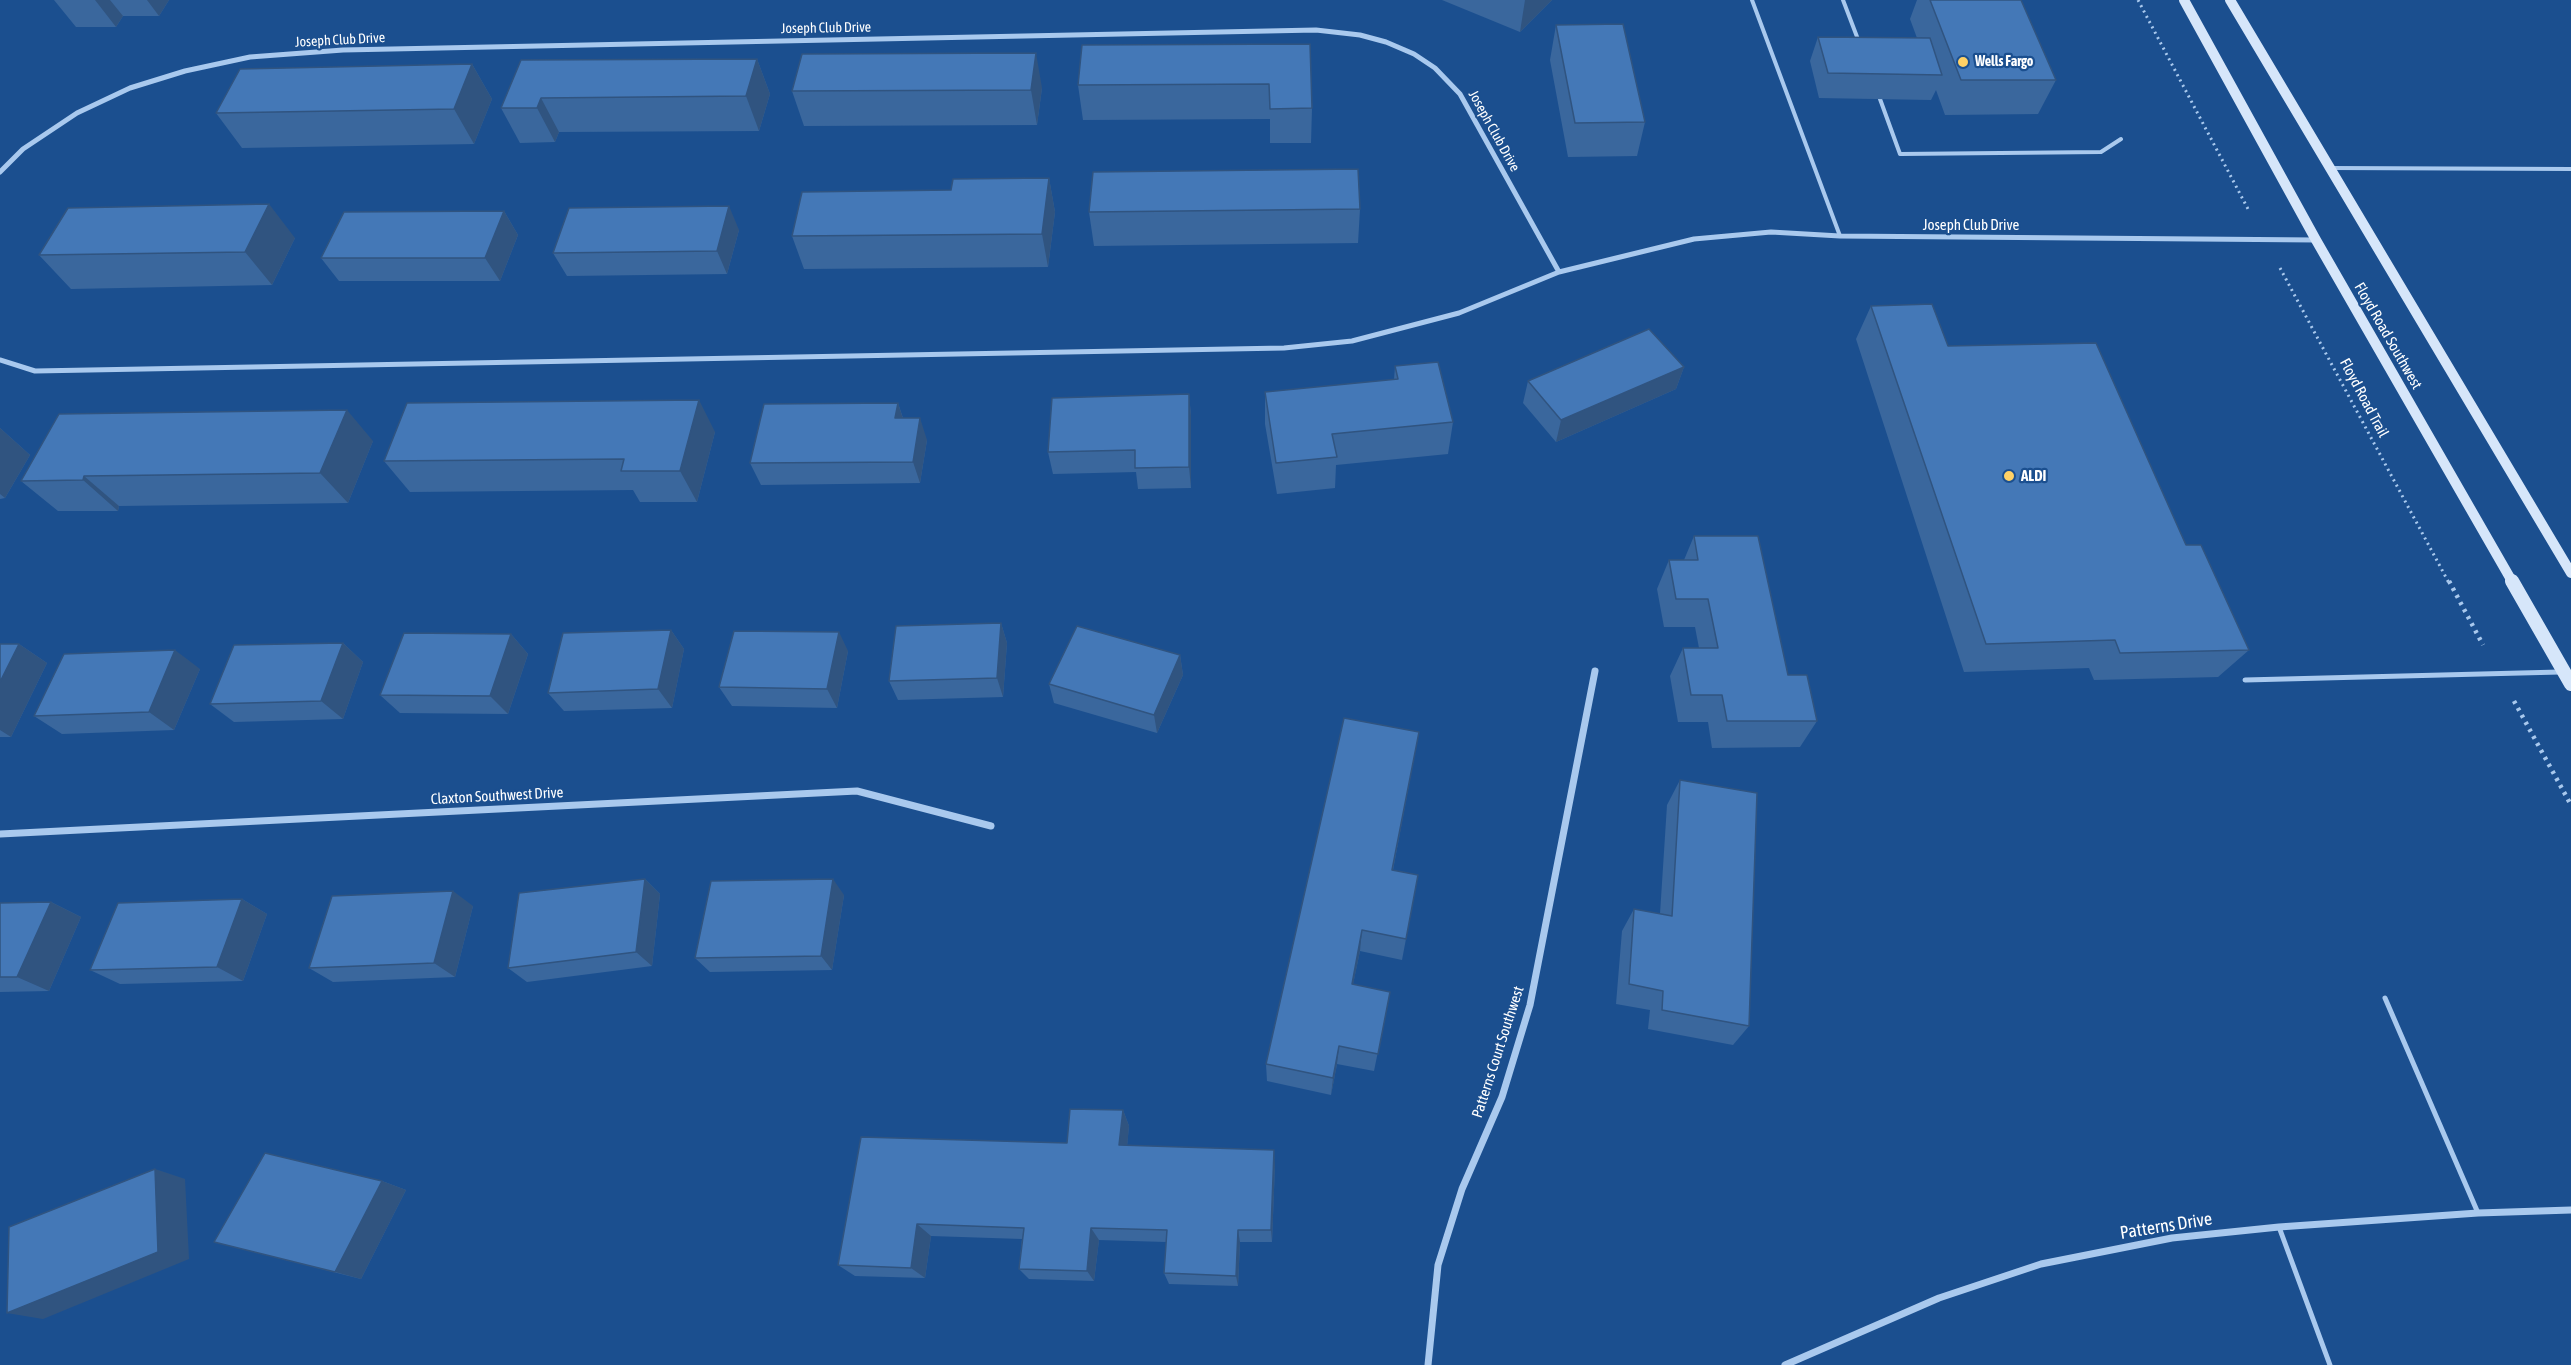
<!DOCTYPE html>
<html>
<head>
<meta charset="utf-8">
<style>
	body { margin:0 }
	canvas { display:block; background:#1b4f8f }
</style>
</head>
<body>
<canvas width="2571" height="1365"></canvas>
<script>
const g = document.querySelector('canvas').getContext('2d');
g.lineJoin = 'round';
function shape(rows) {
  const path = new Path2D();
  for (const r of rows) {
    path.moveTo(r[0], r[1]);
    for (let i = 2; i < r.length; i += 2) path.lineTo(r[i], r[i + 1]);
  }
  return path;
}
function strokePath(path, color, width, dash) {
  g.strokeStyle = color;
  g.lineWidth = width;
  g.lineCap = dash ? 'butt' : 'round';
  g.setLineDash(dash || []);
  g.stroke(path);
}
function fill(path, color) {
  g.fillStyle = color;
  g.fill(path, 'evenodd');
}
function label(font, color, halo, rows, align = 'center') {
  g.font = font + ' "Asap Condensed",sans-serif';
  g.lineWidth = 4.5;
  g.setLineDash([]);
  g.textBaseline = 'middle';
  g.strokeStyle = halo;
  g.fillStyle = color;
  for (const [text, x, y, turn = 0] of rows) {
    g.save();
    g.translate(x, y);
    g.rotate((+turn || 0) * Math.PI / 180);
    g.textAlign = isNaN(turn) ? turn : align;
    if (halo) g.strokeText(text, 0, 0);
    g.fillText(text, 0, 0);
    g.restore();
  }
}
strokePath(shape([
	[2138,0,2248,209],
	[2280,268,2449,583]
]), '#a9c9ee', 3, [2, 4]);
strokePath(shape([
	[2449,581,2483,645],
	[2514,701,2571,805]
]), '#a9c9ee', 4.5, [3, 5]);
strokePath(shape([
	[1752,0,1840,236],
	[1843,0,1859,42],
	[1880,99,1900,154,2101,152,2121,139],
	[2331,168,2571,169]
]), '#a9c9ee', 4);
strokePath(shape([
	[2245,680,2560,672],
	[2385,998,2478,1213],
	[2279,1227,2330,1365]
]), '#a9c9ee', 5);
strokePath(shape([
	[0,172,23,149,77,113,130,88,185,71,250,57,343,50,1316,30,1360,35,1386,42,1414,54,1435,68,1460,94,1559,272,1459,313,1352,341,1284,348,35,371,0,360],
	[1559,272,1694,239,1771,232,1840,236,2316,240]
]), '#a9c9ee', 5);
strokePath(shape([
	[0,834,857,791,991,826],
	[1428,1365,1438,1265,1462,1189,1502,1097,1530,1005,1595,671],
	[1785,1365,1939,1298,2041,1264,2172,1238,2279,1227,2478,1213,2571,1210]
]), '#a9c9ee', 7);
strokePath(shape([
	[2184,0,2316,240,2513,583],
	[2230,0,2571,573]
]), '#d6e6fa', 10);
strokePath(shape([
	[2512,581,2571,684]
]), '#d6e6fa', 14);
fill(shape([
	[54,0,169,0,159,16,123,16,116,27,76,27],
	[1442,0,1552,0,1520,32],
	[1917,0,2021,0,2056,80,2038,114,1945,115,1936,90,1931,100,1819,98,1810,61,1818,37,1917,38,1910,19],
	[1556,25,1645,122,1637,156,1568,157,1550,60],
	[1310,44,1312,108,1311,143,1270,143,1270,119,1083,120,1078,85],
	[757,59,770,94,759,131,559,132,555,142,520,143,501,108,521,60],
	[472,64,492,99,474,144,242,148,216,113],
	[1042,88,1037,125,804,126,792,91],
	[1049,178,1055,212,1048,267,804,269,792,236,951,190],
	[1360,209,1358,243,1094,246,1089,212],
	[504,211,518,235,500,281,339,281,321,258],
	[739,230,727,274,567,276,553,253],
	[295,238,272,285,71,289,39,255],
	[1871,306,1948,346,2186,545,2249,650,2218,677,2094,680,2089,668,1964,672,1856,339],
	[1395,366,1453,422,1448,454,1336,465,1335,488,1277,494,1265,424,1265,392,1394,380],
	[1684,367,1676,389,1556,442,1523,403,1528,381],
	[1189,394,1191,416,1191,488,1138,489,1136,472,1053,474,1048,452],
	[898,403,903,418,927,440,920,483,761,485,750,463],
	[0,428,30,455,5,498,0,499],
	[715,432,697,502,640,502,633,490,410,492,384,461],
	[373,441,348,503,119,506,118,511,58,511,21,481],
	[1694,536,1788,675,1817,721,1800,747,1712,748,1708,722,1678,722,1670,676,1683,648,1699,648,1695,627,1664,627,1657,589,1669,560,1684,560],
	[1001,623,1007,643,1003,697,898,700,889,681],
	[671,630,684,649,672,708,564,711,548,693],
	[511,634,528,654,508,714,400,713,380,695],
	[343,643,363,662,343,719,234,722,210,704],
	[0,644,19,644,47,663,11,737,0,737],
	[848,651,837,708,732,706,719,687],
	[1180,655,1183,675,1157,733,1054,703,1049,684],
	[200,669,174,730,62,734,34,716],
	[1414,758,1393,870,1418,875,1402,960,1360,951,1353,984,1390,992,1374,1071,1337,1064,1331,1095,1267,1081,1266,1064],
	[1680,780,1749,1026,1733,1045,1648,1029,1650,1010,1616,1004,1622,931,1634,909,1660,914,1667,805],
	[645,879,660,894,652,966,527,982,508,968],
	[844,895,832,970,710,972,695,958],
	[242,899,267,914,243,981,120,984,90,970],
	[51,902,81,917,49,991,0,992,0,903],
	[473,906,455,977,333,982,309,968],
	[1123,1110,1129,1126,1127,1146,1275,1164,1272,1242,1240,1242,1238,1286,1169,1284,1164,1273,1166,1242,1099,1240,1094,1281,1029,1279,1019,1269,1022,1239,931,1236,925,1278,855,1276,838,1265,1067,1143],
	[382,1181,406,1190,361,1279,214,1242]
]), '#3a679d');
fill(shape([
	[95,0,110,0,123,16,116,27],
	[147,0,169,0,159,16],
	[1525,0,1552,0,1520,32],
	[1036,53,1042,88,1037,125,1031,90],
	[757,59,770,94,759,131,746,96],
	[472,64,492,99,474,144,454,109],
	[541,98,559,132,555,142,537,108],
	[1049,178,1055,212,1048,267,1042,234],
	[269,204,295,238,272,285,245,252],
	[729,206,739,230,727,274,717,251],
	[504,211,518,235,500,281,485,258],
	[1684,367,1676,389,1556,442,1561,420],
	[1189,394,1191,416,1191,488,1189,467],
	[699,400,715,432,697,502,680,471],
	[898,403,905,425,895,418],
	[347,410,373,441,348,503,320,473],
	[920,418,927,440,920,483,913,462],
	[0,428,30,455,5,498,0,494],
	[84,476,119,506,118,511,83,480],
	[1001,623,1007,643,1003,697,997,678],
	[671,630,684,649,672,708,658,689],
	[839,632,848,651,837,708,827,689],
	[511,634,528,654,508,714,490,696],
	[343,643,363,662,343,719,321,701],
	[19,644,47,663,11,737,0,730,0,682],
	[175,650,200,669,174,730,149,712],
	[1180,655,1183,675,1157,733,1154,715],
	[1419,732,1414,758,1388,893,1392,870],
	[645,879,660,894,652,966,636,952],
	[833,879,844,895,832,970,821,956],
	[453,891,473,906,455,977,434,963],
	[242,899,267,914,243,981,217,967],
	[51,902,81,917,49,991,17,977],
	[1362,930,1360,951,1349,1004,1352,984],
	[1339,1046,1337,1064,1331,1095,1333,1078],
	[1123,1110,1129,1126,1126,1160,1119,1145],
	[1274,1150,1275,1164,1272,1242,1271,1230],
	[155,1169,185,1179,189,1259,43,1319,7,1313],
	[382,1181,406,1190,361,1279,335,1272],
	[917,1224,931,1236,925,1278,911,1268],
	[1091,1228,1099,1240,1094,1281,1087,1271],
	[1238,1230,1240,1242,1238,1286,1236,1276]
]), '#305480');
const building = shape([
	[1930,0,2021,0,2056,80,1961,80,1930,0],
	[1623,24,1645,122,1575,123,1556,25,1623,24],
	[1818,37,1930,38,1942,75,1828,73,1818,37],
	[1310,44,1312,108,1270,109,1269,84,1078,85,1082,45,1310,44],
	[1036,53,1031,90,792,91,802,54,1036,53],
	[757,59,746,96,541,98,537,108,501,108,521,60,757,59],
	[472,64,454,109,216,113,240,69,472,64],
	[1358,169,1360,209,1089,212,1093,172,1358,169],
	[1049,178,1042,234,792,236,802,192,951,190,953,179,1049,178],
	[269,204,245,252,39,255,68,208,269,204],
	[729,206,717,251,553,253,569,208,729,206],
	[504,211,485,258,321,258,344,212,504,211],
	[1932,304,1948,346,2096,343,2186,545,2201,545,2249,650,2120,653,2115,640,1986,644,1871,306,1932,304],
	[1649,329,1684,367,1561,420,1528,381,1649,329],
	[1438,362,1453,422,1332,434,1337,457,1276,463,1265,392,1398,379,1395,366,1438,362],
	[1189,394,1189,467,1135,468,1135,450,1048,452,1052,398,1189,394],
	[699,400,680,471,621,471,624,459,384,461,407,403,699,400],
	[898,403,895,418,920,418,913,462,750,463,764,404,898,403],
	[347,410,320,473,84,476,83,480,21,481,59,414,347,410],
	[1694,536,1758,536,1788,675,1807,675,1817,721,1727,721,1722,695,1691,695,1683,648,1718,648,1708,599,1676,599,1669,560,1698,560,1694,536],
	[1001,623,997,678,889,681,896,626,1001,623],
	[1077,626,1180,655,1154,715,1049,684,1077,626],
	[671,630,658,689,548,693,563,633,671,630],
	[734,631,839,632,827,689,719,687,734,631],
	[404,633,511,634,490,696,380,695,404,633],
	[343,643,321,701,210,704,234,645,343,643],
	[0,644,19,644,0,682,0,644],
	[175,650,149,712,34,716,64,654,175,650],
	[1344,718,1419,732,1392,870,1418,875,1406,939,1362,930,1352,984,1390,992,1378,1054,1339,1046,1333,1078,1266,1064,1344,718],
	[1680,780,1757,793,1749,1026,1662,1010,1663,991,1629,984,1634,909,1672,916,1680,780],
	[645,879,636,952,508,968,519,893,645,879],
	[833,879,821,956,695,958,711,881,833,879],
	[453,891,434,963,309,968,332,896,453,891],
	[242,899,217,967,90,970,118,903,242,899],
	[51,902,17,977,0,977,0,903,51,902],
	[1070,1109,1123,1110,1119,1145,1274,1150,1271,1230,1238,1230,1236,1276,1164,1273,1167,1230,1091,1228,1087,1271,1019,1269,1024,1228,917,1224,911,1268,838,1265,861,1137,1067,1143,1070,1109],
	[265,1153,382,1181,335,1272,214,1242,265,1153],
	[155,1169,158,1252,7,1313,9,1227,155,1169]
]);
fill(building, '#4478b7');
strokePath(building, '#305480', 1.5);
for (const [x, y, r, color] of [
	[1963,62,6,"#ffd166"],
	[2009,476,6,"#ffd166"]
]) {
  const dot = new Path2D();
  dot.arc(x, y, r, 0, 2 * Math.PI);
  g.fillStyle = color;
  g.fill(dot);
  strokePath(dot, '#1b4f8f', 2);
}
label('14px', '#fff', '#1b4f8f', [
	["Joseph Club Drive",826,28,-1],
	["Joseph Club Drive",340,40,-3],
	["Joseph Club Drive",1494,131,61]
]);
label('bold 14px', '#fff', '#1b4f8f', [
	["Wells Fargo",1975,62]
], 'left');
label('15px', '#fff', '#1b4f8f', [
	["Joseph Club Drive",1971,225],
	["Floyd Road Southwest",2388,336,60],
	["Floyd Road Trail",2364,398,62],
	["Claxton Southwest Drive",497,796,-3],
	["Patterns Court Southwest",1498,1052,-72]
]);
label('bold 15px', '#fff', '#1b4f8f', [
	["ALDI",2021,476]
], 'left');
label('18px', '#fff', '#1b4f8f', [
	["Patterns Drive",2166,1226,-9]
]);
</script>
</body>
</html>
